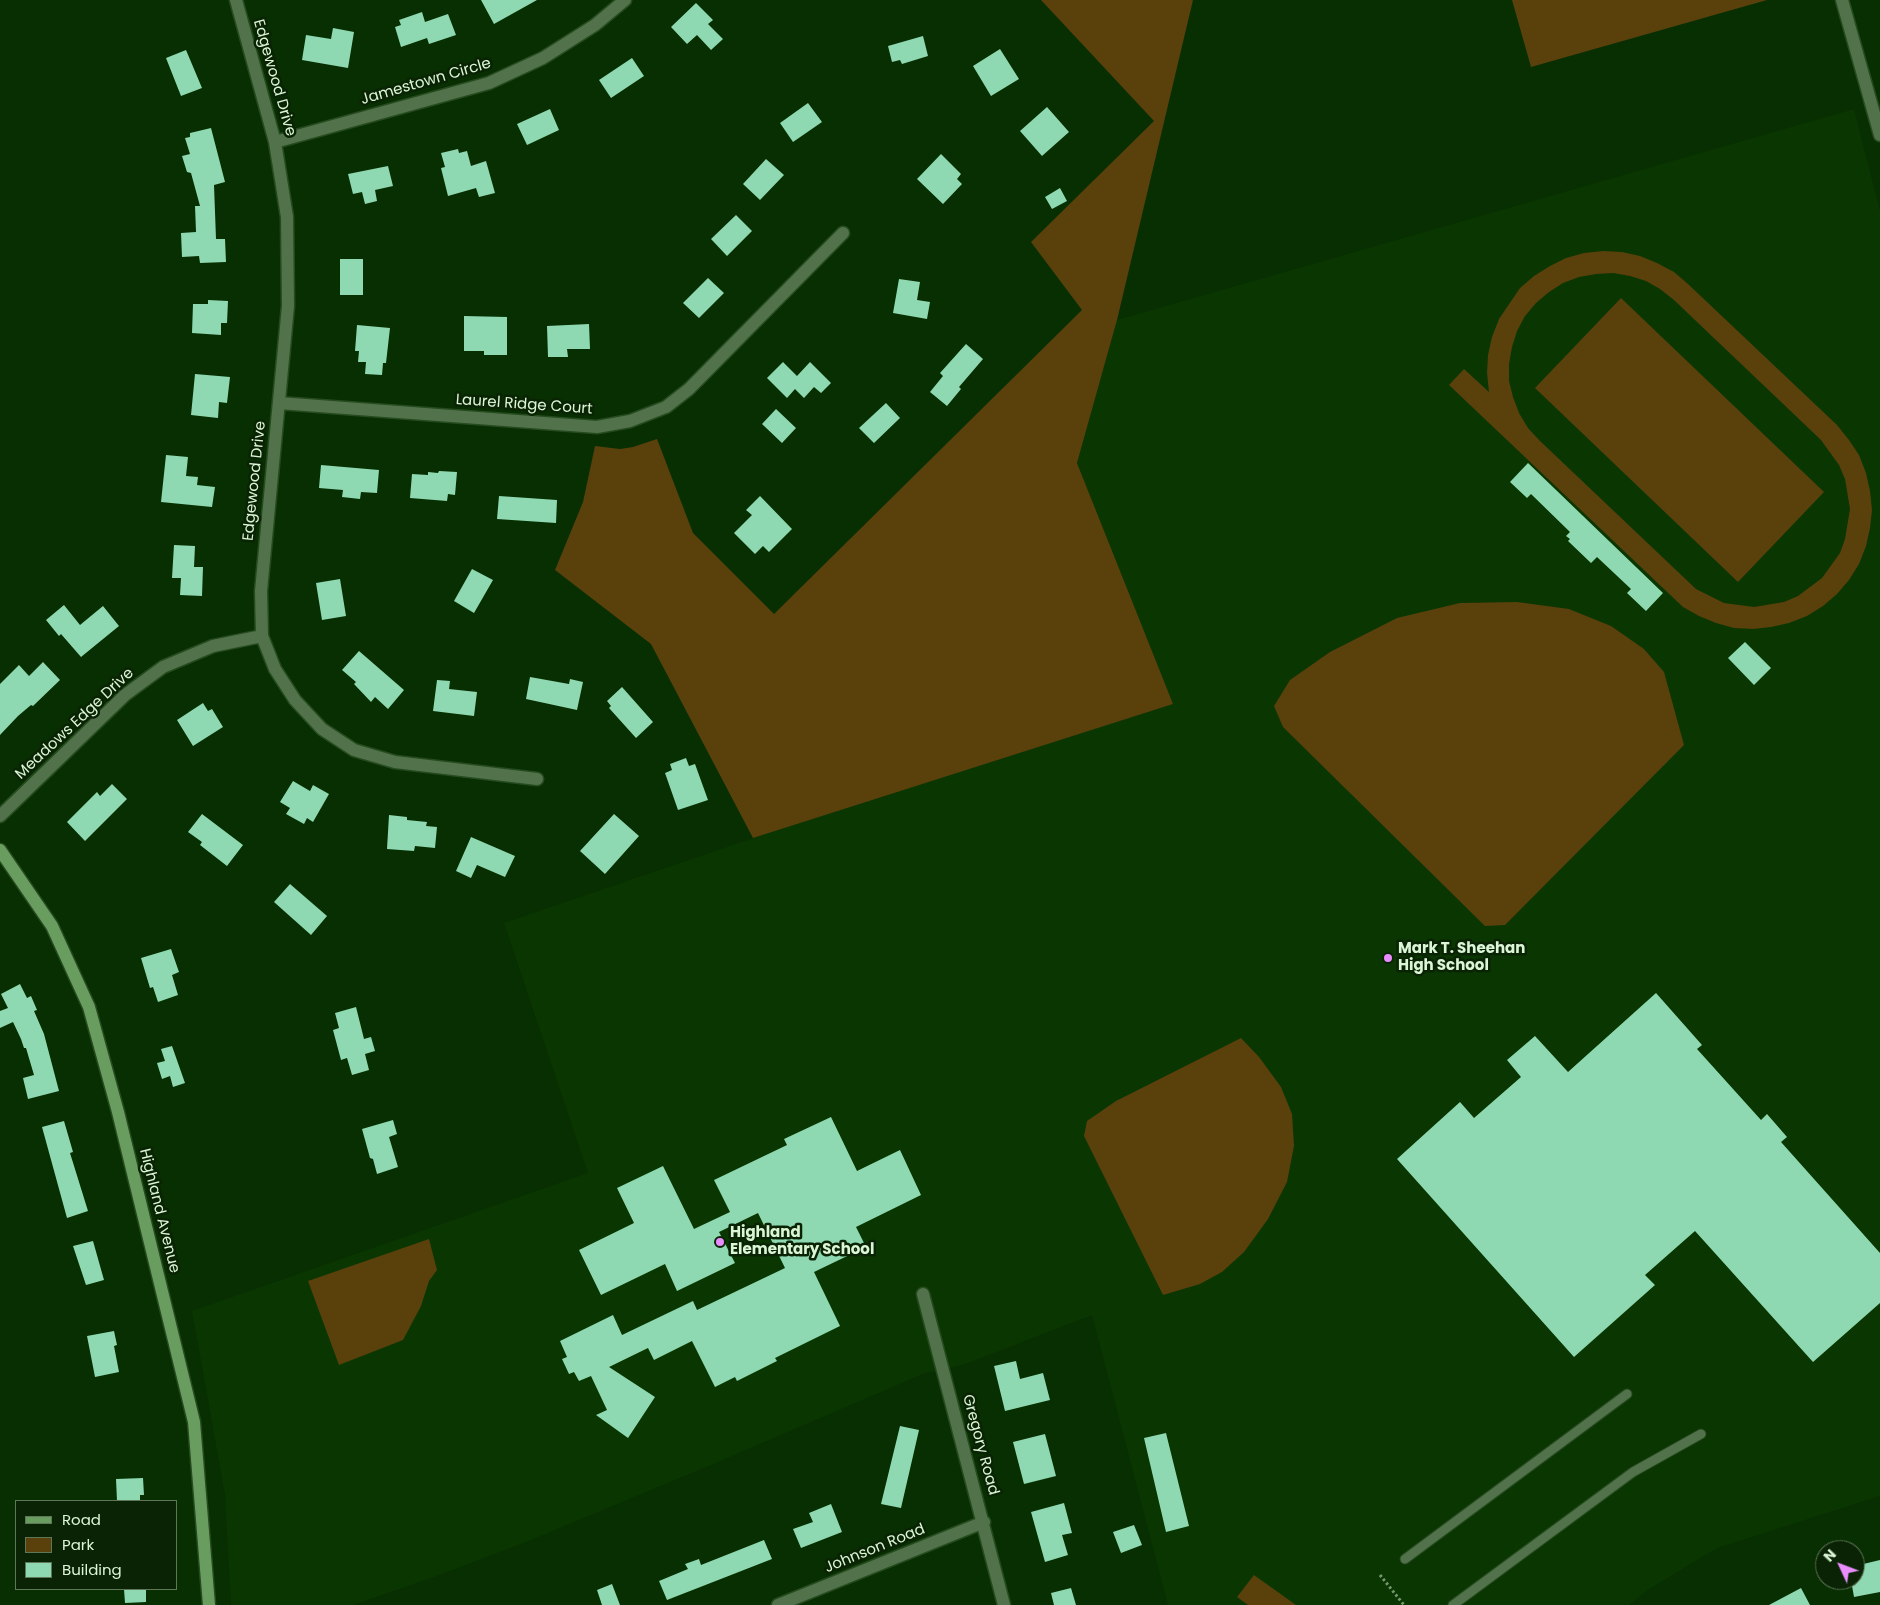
<!DOCTYPE html>
<html>
<head>
<meta charset="utf-8">
<style>
	body { margin:0 }
	#map { position:relative; width:1880px; height:1605px; overflow:hidden; background:#082f01; font-family:Poppins,sans-serif }
	canvas { display:block }
	.legend { position:absolute; left:15px; top:1500px; width:162px; height:90px; box-sizing:border-box; background:#092304; border:1px solid #5d7758; margin:0; padding:6px 9px; list-style:none; font-size:15px; color:#dbf6d5 }
	.legend li { display:flex; align-items:center; gap:10px; height:25px }
	.legend b { width:25px; border:1px solid #5d7758 }
	.north { position:absolute; left:1815px; top:1540px; width:50px; height:50px; box-sizing:border-box; background:#092304; border:1px solid #5d7758; border-radius:50%; rotate:313deg; font-size:14px; font-weight:700; line-height:20px; text-align:center; color:#dbf6d5 }
	.north::after { content:''; display:block; margin:auto; width:18px; height:22px; background:#e98dfd; clip-path:polygon(50% 0,100% 100%,50% 72%,0 100%) }
</style>
</head>
<body>
<div id="map">
<canvas width="1880" height="1605"></canvas>
<ul class="legend">
<li><b style="height:6px;background:#699d5f"></b>Road</li>
<li><b style="height:14px;background:#5a400b"></b>Park</li>
<li><b style="height:14px;background:#8ed9b1"></b>Building</li>
</ul>
<div class="north">N</div>
</div>
<script>
const g = document.querySelector('canvas').getContext('2d');
g.lineJoin = 'round';
function fill(path, color) {
  g.fillStyle = color;
  g.fill(path, 'evenodd');
}
function shape(rows) {
  const path = new Path2D();
  for (const r of rows) {
    path.moveTo(r[0], r[1]);
    for (let i = 2; i < r.length; i += 2) path.lineTo(r[i], r[i + 1]);
  }
  return path;
}
function strokePath(path, color, width, dash) {
  g.strokeStyle = color;
  g.lineWidth = width;
  g.lineCap = dash ? 'butt' : 'round';
  g.setLineDash(dash || []);
  g.stroke(path);
}
function label(font, color, halo, rows, align = 'center') {
  g.font = font + ' Poppins,sans-serif';
  g.lineWidth = 5;
  g.setLineDash([]);
  g.textBaseline = 'middle';
  g.strokeStyle = halo;
  g.fillStyle = color;
  for (const [text, x, y, turn = 0] of rows) {
    g.save();
    g.translate(x, y);
    g.rotate((+turn || 0) * Math.PI / 180);
    g.textAlign = isNaN(turn) ? turn : align;
    if (halo) g.strokeText(text, 0, 0);
    g.fillText(text, 0, 0);
    g.restore();
  }
}
fill(shape([
	[1854,109,1880,211,1880,1496,1717,1548,1649,1589,1629,1605,1168,1605,1092,1315,963,1365,925,1373,711,1465,526,1542,434,1577,353,1605,231,1605,225,1495,192,1311,588,1173,504,923,821,815,1172,704,1077,463,1117,320]
]), '#0a3601');
fill(shape([
	[1041,0,1193,0,1117,320,1077,463,1173,704,753,838,651,644,555,570,583,502,595,446,620,449,633,447,657,439,693,533,774,614,1082,310,1031,242,1154,121],
	[1512,0,1767,0,1531,67],
	[1603,251,1622,252,1640,256,1657,263,1674,272,1688,284,1837,425,1849,440,1859,455,1866,473,1870,491,1872,510,1870,528,1866,546,1859,564,1849,580,1837,594,1823,606,1807,616,1789,623,1771,627,1753,629,1734,628,1716,623,1699,616,1683,607,1449,385,1464,369,1489,392,1487,373,1488,355,1492,337,1499,319,1520,288,1534,276,1550,266,1566,258,1584,253],
	[1613,273,1630,276,1646,281,1660,289,1674,300,1821,440,1839,465,1845,479,1850,509,1845,539,1840,553,1822,578,1798,596,1784,602,1754,607,1724,603,1696,589,1539,440,1528,428,1519,413,1513,397,1509,381,1509,364,1512,347,1517,331,1525,316,1536,303,1549,292,1563,283,1579,277,1596,274],
	[1621,298,1824,492,1738,582,1535,388],
	[1517,602,1569,609,1611,626,1644,649,1664,672,1684,745,1505,925,1485,926,1283,727,1274,706,1290,680,1330,652,1397,618,1460,603],
	[1241,1038,1259,1057,1281,1087,1292,1114,1294,1146,1287,1182,1268,1219,1244,1252,1222,1272,1200,1284,1163,1295,1084,1136,1087,1121,1116,1101],
	[429,1239,437,1270,429,1281,421,1306,403,1340,339,1365,308,1281],
	[1254,1575,1296,1605,1248,1605,1237,1597]
]), '#5a400b');
fill(shape([
	[481,0,537,0,494,24],
	[696,3,713,20,708,24,723,39,711,50,697,35,687,44,671,27],
	[422,12,425,22,448,14,456,35,429,44,427,38,401,47,395,27,401,25,399,20],
	[333,28,354,32,348,68,302,60,306,35,331,39],
	[923,36,928,56,902,64,900,60,892,62,888,46],
	[1000,49,1019,79,991,96,973,66],
	[186,50,202,88,181,96,166,58],
	[632,58,644,76,611,98,599,80],
	[808,103,822,122,793,142,780,123],
	[1047,107,1069,132,1042,156,1020,131],
	[550,109,559,130,527,145,517,124],
	[211,128,225,182,214,185,216,239,225,239,226,262,200,263,199,256,182,257,181,233,196,232,195,206,200,206,191,173,187,172,182,156,190,154,185,138,190,137,190,133],
	[458,149,459,153,467,151,471,166,486,161,495,193,479,197,476,188,448,196,441,168,445,167,441,153],
	[941,154,961,174,957,179,962,184,943,204,917,179],
	[766,159,784,175,760,200,743,184],
	[388,166,393,186,375,190,377,201,365,204,362,192,353,194,348,174],
	[1060,188,1067,201,1052,209,1045,197],
	[736,215,752,231,727,256,711,239],
	[340,259,363,259,363,295,340,295],
	[708,278,724,293,699,318,683,303],
	[899,279,920,282,917,300,930,302,927,319,893,313],
	[208,300,228,301,227,323,221,323,221,335,192,333,193,304,208,304],
	[464,316,507,317,507,355,484,355,484,351,464,351],
	[589,324,590,349,567,349,568,357,548,357,547,326],
	[357,325,390,328,386,363,383,363,382,375,365,374,366,362,358,362,359,351,355,351],
	[966,344,983,359,959,387,961,389,947,406,930,392,943,376,940,373],
	[783,362,797,376,810,362,831,383,821,393,814,387,804,398,795,389,787,398,767,378],
	[195,374,230,377,227,403,219,402,218,418,191,415],
	[886,403,900,418,874,443,859,428],
	[776,409,796,428,782,443,762,424],
	[166,455,188,457,186,476,198,477,197,485,215,487,212,507,161,502],
	[1528,463,1663,593,1646,611,1627,593,1631,589,1597,557,1591,563,1568,541,1570,539,1566,536,1570,532,1531,494,1527,498,1510,482],
	[321,465,379,470,377,493,361,492,360,499,342,497,343,490,319,488],
	[439,471,457,472,455,495,448,494,447,501,410,498,412,474,428,475,428,472,438,473],
	[499,496,557,500,556,523,497,519],
	[760,496,792,529,769,552,763,546,755,554,734,533,752,515,746,510],
	[174,545,195,546,194,567,203,567,202,596,180,595,181,578,172,578],
	[472,569,493,580,474,613,454,601],
	[340,579,346,616,322,620,316,583],
	[64,605,80,625,103,606,119,626,81,657,61,634,59,636,46,620],
	[1745,642,1771,668,1754,685,1728,658],
	[359,651,404,690,388,709,375,697,371,702,354,684,356,682,342,670],
	[43,662,60,680,33,706,31,705,18,716,0,735,0,684,19,665,29,676],
	[530,677,569,684,570,679,583,682,577,710,526,699],
	[437,680,450,681,449,689,477,692,474,716,433,711],
	[622,687,653,722,636,738,609,708,611,706,607,701],
	[203,703,208,711,212,709,223,727,193,746,177,720],
	[686,758,689,766,695,764,708,800,678,810,665,773,672,770,670,764],
	[293,781,310,791,313,785,329,794,313,822,307,818,304,824,286,814,290,808,280,802],
	[112,784,127,799,85,841,67,822,97,792,100,796],
	[202,814,243,845,227,866,200,845,202,842,188,832],
	[614,814,639,836,605,874,580,851],
	[389,815,407,817,407,820,427,822,426,826,437,827,435,848,415,846,414,851,387,849],
	[471,837,515,856,505,877,477,865,471,878,456,871],
	[290,884,327,916,311,935,274,902],
	[171,949,179,972,172,975,178,995,158,1002,153,987,150,988,141,958],
	[20,984,27,998,31,996,37,1010,34,1011,44,1034,59,1091,28,1099,23,1078,34,1075,26,1048,24,1048,21,1039,13,1022,0,1028,0,1011,8,1008,1,994],
	[1656,993,1702,1045,1697,1049,1761,1120,1767,1114,1787,1137,1781,1142,1880,1253,1880,1303,1813,1362,1695,1231,1645,1275,1655,1285,1574,1357,1397,1159,1460,1102,1474,1118,1521,1077,1507,1060,1535,1036,1568,1072],
	[356,1007,364,1039,371,1037,375,1051,365,1054,369,1070,352,1075,347,1058,341,1060,333,1030,339,1028,335,1013],
	[172,1046,185,1083,173,1087,170,1076,162,1079,157,1063,165,1061,161,1049],
	[831,1117,857,1171,900,1150,921,1195,856,1227,866,1247,814,1272,840,1326,775,1358,777,1361,737,1381,735,1377,715,1387,692,1341,654,1360,648,1348,609,1367,655,1397,628,1438,596,1415,607,1410,591,1376,579,1381,574,1372,569,1374,562,1359,567,1357,560,1341,613,1315,622,1335,693,1301,697,1310,785,1268,758,1213,719,1232,735,1263,677,1291,665,1264,601,1295,579,1250,634,1223,617,1188,663,1166,694,1229,730,1212,714,1180,787,1145,784,1139],
	[393,1120,397,1134,389,1137,398,1167,377,1174,373,1159,370,1158,362,1129],
	[64,1121,73,1152,70,1153,88,1211,67,1218,42,1127],
	[93,1241,104,1280,86,1285,73,1246],
	[114,1331,117,1345,114,1346,119,1372,95,1377,87,1336],
	[1016,1361,1020,1379,1043,1373,1050,1400,1005,1411,994,1366],
	[900,1426,919,1430,901,1508,881,1504],
	[1166,1433,1189,1526,1166,1532,1144,1438],
	[1045,1434,1056,1476,1024,1484,1013,1442],
	[143,1478,144,1495,140,1495,140,1501,117,1501,116,1479],
	[1064,1503,1072,1533,1062,1535,1068,1555,1045,1562,1031,1512],
	[831,1504,842,1532,801,1548,793,1529,813,1522,809,1513],
	[1134,1525,1142,1545,1121,1553,1113,1532],
	[764,1540,772,1559,667,1600,659,1581,688,1569,685,1564,699,1559,701,1565],
	[1880,1560,1880,1592,1854,1597,1851,1580,1855,1580,1855,1566],
	[612,1584,620,1605,602,1605,597,1590],
	[1071,1588,1076,1605,1054,1605,1051,1593],
	[1801,1588,1810,1605,1769,1605],
	[124,1589,146,1589,146,1602,125,1603]
]), '#8ed9b1');
const lane = shape([
	[1405,1559,1627,1394],
	[1453,1605,1633,1472,1701,1434]
]);
const street = shape([
	[236,0,275,142,287,217,288,306,261,591,262,636,275,669,295,700,322,729,354,750,395,762,537,779],
	[1842,0,1880,135],
	[275,142,489,83,543,58,595,25,625,0],
	[279,403,597,427,630,421,666,407,689,389,843,233],
	[0,816,125,695,163,667,213,646,262,636],
	[923,1294,1004,1605],
	[778,1605,984,1522]
]);
const secondary = shape([
	[0,850,52,926,89,1007,118,1112,194,1422,209,1605]
]);
strokePath(lane, '#264b1f', 11);
strokePath(street, '#264b1f', 15);
strokePath(secondary, '#264b1f', 15);
strokePath(shape([
	[1380,1575,1404,1605]
]), '#75966e', 3, [2.5, 2.5]);
strokePath(lane, '#52724c', 9);
strokePath(street, '#52724c', 12);
strokePath(secondary, '#699d5f', 12);
for (const [x, y, r, color] of [
	[1388,958,5,"#e98dfd"],
	[720,1242,5,"#e98dfd"]
]) {
  const dot = new Path2D();
  dot.arc(x, y, r, 0, 2 * Math.PI);
  g.fillStyle = color;
  g.fill(dot);
  strokePath(dot, '#092304', 2);
}
label('15px', '#dbf6d5', '#092304', [
	["Edgewood Drive",274,78,74],
	["Jamestown Circle",426,82,-16],
	["Laurel Ridge Court",524,405,4],
	["Edgewood Drive",255,481,-84],
	["Meadows Edge Drive",75,724,-43],
	["Highland Avenue",159,1211,76],
	["Gregory Road",980,1445,75],
	["Johnson Road",875,1549,-22]
]);
label('bold 15px', '#dbf6d5', '#092304', [
	["Mark T. Sheehan",1398,949],
	["High School",1398,966],
	["Highland",730,1233],
	["Elementary School",730,1250]
], 'left');
</script>
</body>
</html>
